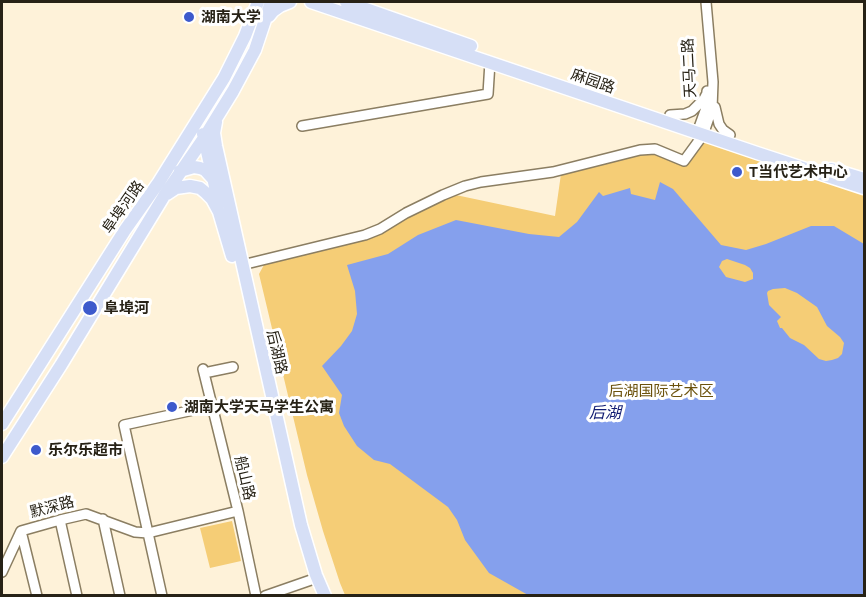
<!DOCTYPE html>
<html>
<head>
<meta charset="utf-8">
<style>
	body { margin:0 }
	#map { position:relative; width:866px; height:597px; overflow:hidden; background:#fef2d9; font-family:Ubuntu,sans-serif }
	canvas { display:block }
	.frame { position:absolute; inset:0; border:3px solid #272216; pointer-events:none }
</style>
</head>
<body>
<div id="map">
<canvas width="866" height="597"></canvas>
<div class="frame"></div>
</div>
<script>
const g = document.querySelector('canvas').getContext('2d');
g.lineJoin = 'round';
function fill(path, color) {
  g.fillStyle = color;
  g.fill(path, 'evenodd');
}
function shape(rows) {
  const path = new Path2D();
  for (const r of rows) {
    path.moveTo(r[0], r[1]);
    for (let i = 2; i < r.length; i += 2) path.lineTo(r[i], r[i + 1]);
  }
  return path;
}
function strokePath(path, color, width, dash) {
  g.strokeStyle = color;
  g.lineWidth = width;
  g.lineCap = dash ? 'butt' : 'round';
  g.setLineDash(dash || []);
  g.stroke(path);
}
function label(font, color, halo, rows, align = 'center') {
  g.font = font + ' Ubuntu,"Noto Sans SC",sans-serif';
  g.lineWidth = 6;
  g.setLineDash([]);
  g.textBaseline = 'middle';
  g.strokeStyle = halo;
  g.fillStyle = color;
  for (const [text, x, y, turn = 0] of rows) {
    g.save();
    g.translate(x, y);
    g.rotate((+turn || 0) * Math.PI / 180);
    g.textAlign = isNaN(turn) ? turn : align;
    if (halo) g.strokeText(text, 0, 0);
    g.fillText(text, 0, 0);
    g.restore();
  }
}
fill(shape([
	[705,140,864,191,864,595,345,595,340,583,323,531,307,475,259,274,265,263,371,236,451,194,555,216,561,174,626,155,654,152,683,165],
	[232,521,241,561,210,568,200,528]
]), '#f5cd76');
fill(shape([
	[660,182,673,189,721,245,746,250,766,244,811,226,834,226,864,244,864,595,528,595,489,573,465,540,457,520,448,507,390,464,374,460,357,446,344,426,339,413,342,395,322,366,341,346,352,331,357,314,355,291,347,265,388,254,418,235,456,220,529,234,559,237,577,222,599,192,603,196,630,188,631,194,655,200],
	[727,259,745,265,750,268,753,273,753,279,745,282,726,277,719,267,722,261],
	[785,288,797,293,817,307,827,326,840,337,844,343,842,354,838,358,832,360,826,361,819,359,804,345,790,338,782,328,780,328,777,321,781,317,769,305,767,293,768,291,773,289]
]), '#85a0ed');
const minor = shape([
	[715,107,719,124,723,130,730,135],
	[670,115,685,114,692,111,704,99,706,95],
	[302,126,488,94,490,62],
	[697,133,706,108,707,91],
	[242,265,365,235,380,229,406,213,443,195,465,186,481,182,553,172,640,150,655,149,684,161,703,135,712,109,713,82,706,2],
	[203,369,238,511,256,596],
	[204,373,233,367],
	[103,519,120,596],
	[60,520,77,596],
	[21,531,37,596],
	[2,572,21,531,60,520,86,514,135,532,148,533,238,511],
	[162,596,124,425,212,406],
	[265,596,311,580]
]);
const major = shape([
	[311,2,757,153,864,188],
	[346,2,471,46],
	[269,16,273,11,280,6,290,2],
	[216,122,214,133,216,146,301,525,316,575,325,596],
	[203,134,219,204],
	[831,169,864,179],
	[180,171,194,167,200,168,205,170,214,180],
	[167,194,176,188,190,186,200,188,206,193,212,199,219,212,232,256],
	[2,424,125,230,159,182,224,78,245,36,258,2],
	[2,457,61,365,164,196,204,138,233,91,255,50,271,2]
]);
strokePath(minor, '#8b7e62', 12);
strokePath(major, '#fff', 15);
strokePath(minor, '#fff', 9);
strokePath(major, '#d6dff6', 12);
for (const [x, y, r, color] of [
	[189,17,6,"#3d5acc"],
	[737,172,6,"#3d5acc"],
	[90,308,8,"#3d5acc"],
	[172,407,6,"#3d5acc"],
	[36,450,6,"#3d5acc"]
]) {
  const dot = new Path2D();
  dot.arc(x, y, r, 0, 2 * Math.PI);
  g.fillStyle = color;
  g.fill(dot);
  strokePath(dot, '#fff', 2);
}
label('bold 15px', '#272216', '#fff', [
	["湖南大学",201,17],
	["T当代艺术中心",749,172],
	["阜埠河",104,308],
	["湖南大学天马学生公寓",184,407],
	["乐尔乐超市",48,450]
], 'left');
label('15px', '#272216', '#fff', [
	["天马二路",689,68,-93],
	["麻园路",593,81,19],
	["阜埠河路",123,207,-55],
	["后湖路",277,352,77],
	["船山路",245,478,77],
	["默深路",52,507,-15]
]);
label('15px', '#6c520c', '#fff', [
	["后湖国际艺术区",661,391]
]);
label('italic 16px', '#111c73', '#fff', [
	["后湖",605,413]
]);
</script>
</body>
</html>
